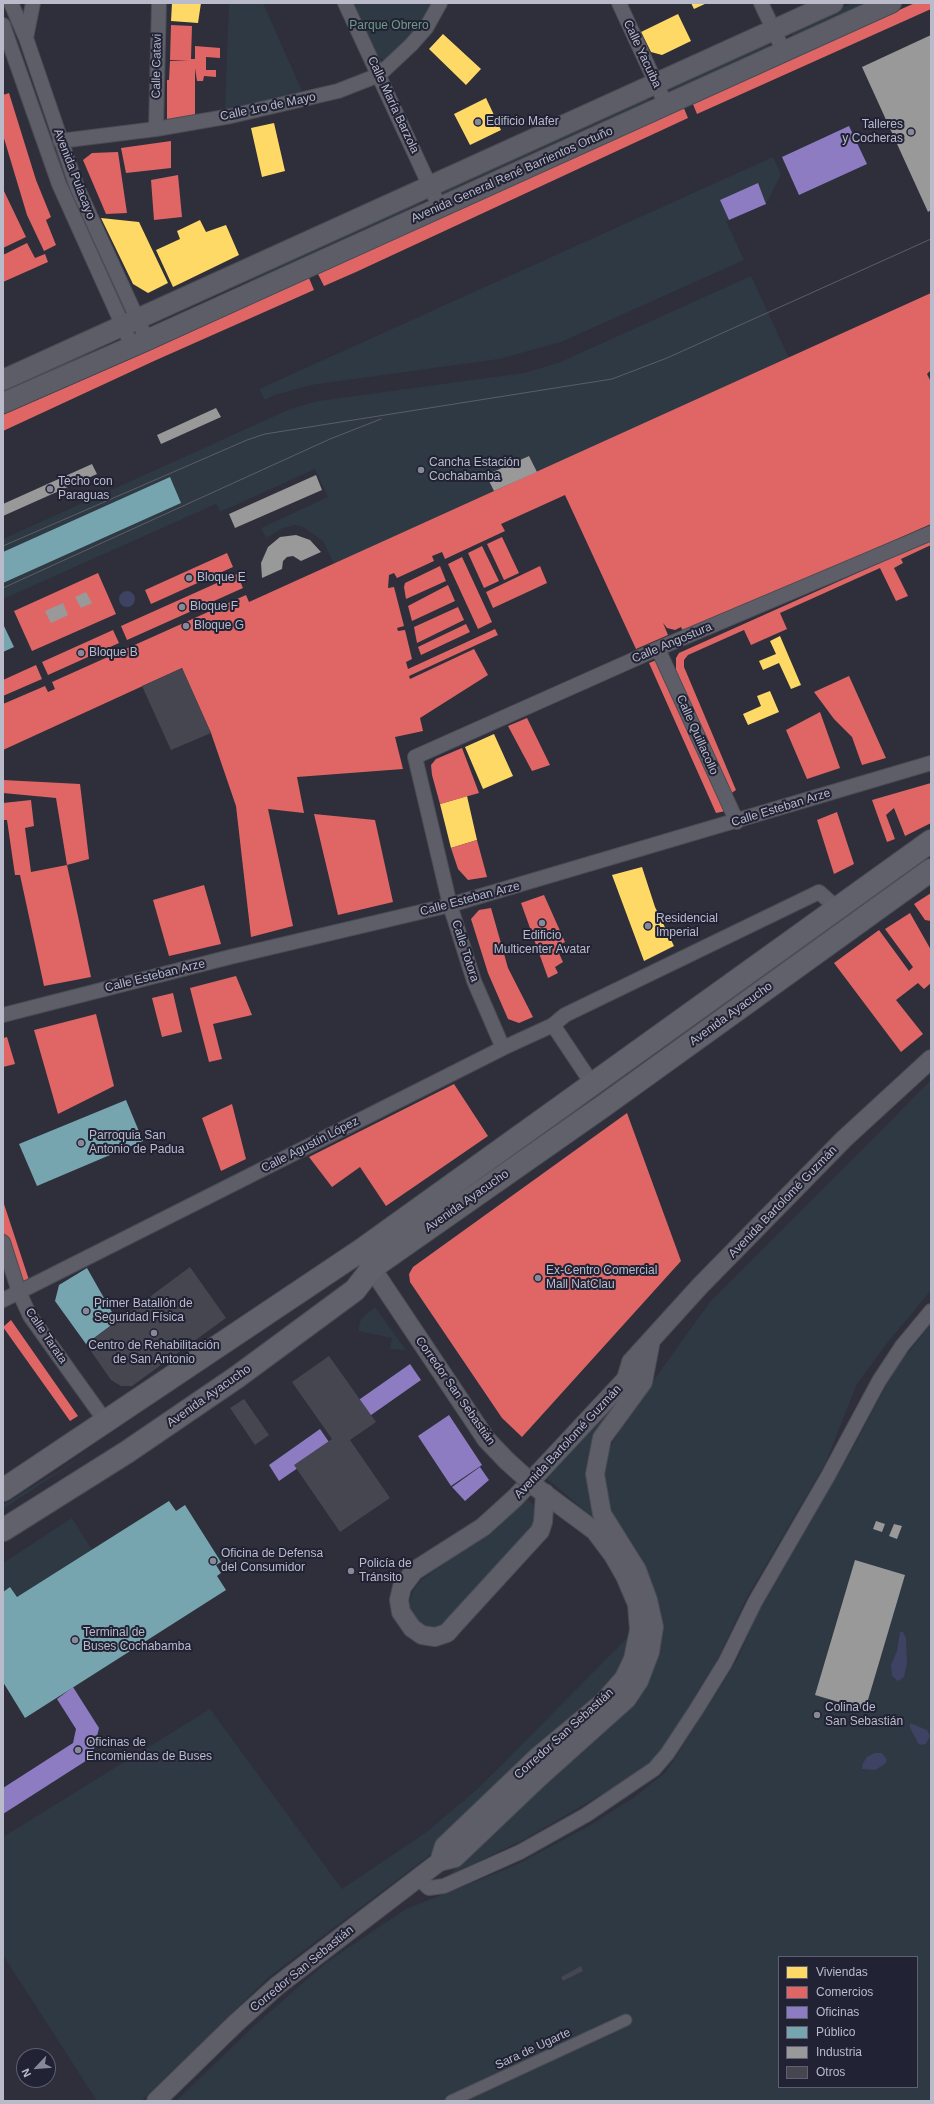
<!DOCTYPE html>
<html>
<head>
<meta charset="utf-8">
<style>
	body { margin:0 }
	#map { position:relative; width:934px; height:2104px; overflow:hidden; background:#2e2f3a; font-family:Helvetica,sans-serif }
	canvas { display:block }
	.frame { position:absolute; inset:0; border:4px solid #b9baca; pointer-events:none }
	.legend { position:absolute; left:778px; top:1956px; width:140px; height:132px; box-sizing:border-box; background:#212335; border:1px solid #5e5f71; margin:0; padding:5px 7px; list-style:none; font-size:12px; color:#b9baca }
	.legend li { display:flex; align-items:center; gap:8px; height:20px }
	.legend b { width:20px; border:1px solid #5e5f71 }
	.north { position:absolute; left:16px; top:2048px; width:40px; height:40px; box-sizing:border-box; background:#212335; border:1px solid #5e5f71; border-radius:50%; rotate:244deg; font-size:11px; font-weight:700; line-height:16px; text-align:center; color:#b9baca }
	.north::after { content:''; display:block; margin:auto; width:14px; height:18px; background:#888998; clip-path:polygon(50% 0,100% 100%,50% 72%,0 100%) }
</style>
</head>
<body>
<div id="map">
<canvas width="934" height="2104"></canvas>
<div class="frame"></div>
<ul class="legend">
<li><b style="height:11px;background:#ffd966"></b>Viviendas</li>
<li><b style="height:11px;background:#e06666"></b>Comercios</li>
<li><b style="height:11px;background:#8e7cc3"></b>Oficinas</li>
<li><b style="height:11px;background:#76a5af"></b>Público</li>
<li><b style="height:11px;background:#999"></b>Industria</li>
<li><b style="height:11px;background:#454650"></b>Otros</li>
</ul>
<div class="north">N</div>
</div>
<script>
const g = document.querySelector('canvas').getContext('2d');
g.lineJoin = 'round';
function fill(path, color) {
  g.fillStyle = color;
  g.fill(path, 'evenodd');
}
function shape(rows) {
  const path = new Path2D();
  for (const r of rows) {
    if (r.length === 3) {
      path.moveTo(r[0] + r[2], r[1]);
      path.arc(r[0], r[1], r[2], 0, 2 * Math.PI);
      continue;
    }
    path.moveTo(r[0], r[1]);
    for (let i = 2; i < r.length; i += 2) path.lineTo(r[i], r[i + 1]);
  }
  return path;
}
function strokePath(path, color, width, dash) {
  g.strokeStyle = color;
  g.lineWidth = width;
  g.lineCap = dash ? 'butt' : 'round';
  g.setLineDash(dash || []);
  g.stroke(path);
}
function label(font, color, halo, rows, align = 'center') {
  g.font = font + ' Helvetica,sans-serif';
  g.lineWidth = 4;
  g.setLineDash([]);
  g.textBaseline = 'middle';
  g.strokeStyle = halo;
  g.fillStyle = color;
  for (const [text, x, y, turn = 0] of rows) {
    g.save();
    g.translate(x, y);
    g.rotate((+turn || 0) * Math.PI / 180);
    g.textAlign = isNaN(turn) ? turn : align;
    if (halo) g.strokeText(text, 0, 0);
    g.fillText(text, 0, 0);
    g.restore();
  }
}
fill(shape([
	[229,3,263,3,302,91,225,110],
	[352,3,432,3,424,18,389,61,383,60,377,55],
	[852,3,867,3,793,37,791,31],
	[767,42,770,47,669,93,667,88],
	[648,97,650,102,443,196,441,190],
	[773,157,781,174,766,204,758,183,720,200,729,220,726,221,744,260,561,342,499,359,311,385,275,395,265,400,259,389],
	[419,201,422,207,250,285,248,279],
	[751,276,789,358,537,472,529,456,486,475,494,491,334,564,323,541,303,527,295,525,283,528,266,538,261,528,328,497,315,469,220,512,216,504,3,599,3,583,181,503,170,478,3,552,3,539,290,409,318,401,524,373,558,363],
	[931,853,931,859,755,983],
	[931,1080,931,1290,884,1347,857,1384,825,1464,747,1597,708,1680,659,1754,633,1776,525,1839,447,1877,539,1786,579,1754,623,1713,658,1655,612,1525,602,1476,609,1449,627,1417,710,1302],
	[375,1307,406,1350,390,1349,392,1338,358,1331,361,1319],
	[931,1324,931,2101,176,2101,256,2024,327,1962,406,1909,514,1866,589,1826,636,1796,666,1772,738,1658,759,1609,853,1448,895,1369],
	[779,1957,917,1957,917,2087,779,2087],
	[631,1387,595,1436,596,1520,545,1477],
	[99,1446,53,1476,3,1509,3,1505],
	[526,1498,533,1504,536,1512,535,1525,451,1620,440,1626,430,1628,422,1626,416,1621,411,1613,409,1604,413,1591,420,1581,485,1534],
	[72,1518,92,1550,17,1597,10,1587,3,1592,3,1563],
	[628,1637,623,1662,607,1685,574,1720,545,1741,426,1858,269,1977,141,2101,97,2101,3,1955,3,1837,210,1709,342,1889,428,1831,482,1785]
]), '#2e3943');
fill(shape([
	[127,599,8],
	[900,1632,903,1632,906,1638,907,1663,904,1677,898,1681,892,1676,891,1665,897,1651],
	[910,1723,927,1730,930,1736,926,1744,920,1745,918,1743,910,1728],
	[875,1753,882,1753,887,1760,885,1764,875,1770,862,1769,863,1763,867,1757]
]), '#3e4263');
fill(shape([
	[172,3,201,3,198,23,171,21],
	[691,3,707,3,694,9],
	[678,14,691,41,662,55,651,52,641,32],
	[443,34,481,69,466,85,429,49],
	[486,98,501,130,470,145,454,114],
	[274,123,285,171,262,177,251,128],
	[101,218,139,222,168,283,148,293,133,284],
	[200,220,206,232,226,225,239,255,173,287,156,250,180,239,177,231],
	[780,636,801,685,791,689,779,663,763,670,759,661,776,654,770,641],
	[770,691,779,712,748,725,743,714,761,706,757,696],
	[494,734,513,776,483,789,465,747],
	[467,796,477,840,451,848,440,804],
	[642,867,655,907,674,946,644,961,612,875]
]), '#ffd966');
fill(shape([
	[915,3,931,3,931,9,697,114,692,102],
	[171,25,192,26,191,59,195,59,195,46,220,48,220,58,206,57,206,70,216,70,216,77,204,76,203,81,197,81,195,68,195,121,167,119,167,80,169,80,170,61,189,60,170,60],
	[9,93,36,180,51,217,46,220,56,245,44,251,27,215,3,135,3,95],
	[683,106,688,118,356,272,324,286,318,274],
	[171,141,171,168,126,173,121,148],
	[118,152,127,213,106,214,83,160,92,153],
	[178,175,182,217,154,220,151,180],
	[3,189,26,237,3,248],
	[27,243,35,258,45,254,48,262,3,282,3,255],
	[309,278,314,290,154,361,3,431,3,415,147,352],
	[931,293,931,370,927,374,931,382,931,524,684,633,681,627,675,630,667,628,663,623,668,635,636,649,565,495,501,524,505,531,445,559,442,552,432,556,434,561,397,578,394,573,389,575,388,588,394,587,404,626,397,628,398,631,405,630,412,659,406,662,408,669,495,629,498,635,409,676,410,679,474,649,488,675,420,718,423,731,395,737,403,769,297,777,304,813,268,809,293,926,251,937,236,806,211,733,182,668,3,750,3,704,45,686,48,692,55,689,52,682,246,595,249,602],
	[502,537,519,573,504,580,487,544],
	[931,540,931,545,901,559,903,563,894,568,908,596,896,601,880,568,780,613,787,629,751,645,744,630,688,655,684,660,684,667,736,790,730,794,676,672,676,658,679,653],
	[482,546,499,581,484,588,468,553],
	[227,553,233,567,151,604,145,590],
	[462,557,492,622,478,629,448,564],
	[440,566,446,581,406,599,404,587,405,583],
	[540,566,547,583,493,608,486,592],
	[98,573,116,614,32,651,14,611],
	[237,574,243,588,127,640,121,626],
	[448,585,455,601,412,621,408,606],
	[458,607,464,620,417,643,414,627],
	[466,624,470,632,421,655,418,647],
	[113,630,119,643,48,675,42,662],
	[659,659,726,811,716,813,649,663],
	[36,665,42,679,3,696,3,680],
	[849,676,886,758,862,765,852,737,834,719,814,692],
	[820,712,840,768,807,779,786,730],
	[527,718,550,765,532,771,508,726],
	[462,748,479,793,440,804,432,775,431,765,436,759],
	[3,780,80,784,89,859,67,865,91,977,44,986,20,875,15,875,7,820,3,820,3,803,31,800,34,826,25,828,31,872,67,865,56,798,3,793],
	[931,783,931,823,905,836,894,808,886,815,895,839,887,842,872,800],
	[837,812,854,864,834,874,817,820],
	[314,814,375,820,393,902,338,915],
	[477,840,487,877,468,880,458,869,451,848],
	[204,885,221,944,169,956,153,900],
	[931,893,931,921,925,920,914,904],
	[544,895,565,942,556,947,563,962,555,967,558,973,548,978,521,903],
	[491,908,508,968,533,1017,519,1023,508,1019,488,973,471,919,479,910],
	[910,913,931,950,931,983,924,989,918,983,896,1000,923,1034,901,1052,834,963,879,930,909,971,913,967,885,929],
	[236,976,252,1015,213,1024,222,1059,209,1062,190,988],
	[173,993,182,1032,162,1037,152,998],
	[96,1014,114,1086,58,1114,34,1030],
	[7,1037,15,1064,3,1067,3,1038],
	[454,1084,488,1136,386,1206,360,1167,332,1187,309,1157],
	[232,1104,246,1159,221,1171,202,1118],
	[627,1113,681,1261,522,1437,502,1418,410,1282,409,1274,413,1267],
	[3,1201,30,1283,22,1287,3,1230],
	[11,1320,78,1416,70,1421,3,1327]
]), '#e06666');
fill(shape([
	[849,126,867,164,799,195,782,157],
	[758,183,766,204,729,220,720,200],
	[410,1364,421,1380,354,1427,343,1411],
	[449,1415,482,1465,451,1486,418,1436],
	[320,1429,331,1445,279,1481,269,1465],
	[480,1467,489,1480,465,1501,452,1487],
	[73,1687,99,1728,92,1757,3,1814,3,1788,73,1743,76,1729,57,1699]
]), '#8e7cc3');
fill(shape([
	[170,477,181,503,3,583,3,552],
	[3,624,14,647,3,652],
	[126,1100,143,1141,37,1186,19,1144],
	[87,1268,117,1321,86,1344,55,1301,59,1285],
	[169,1501,176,1511,185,1505,221,1562,216,1565,221,1573,217,1576,226,1590,25,1718,3,1682,3,1592,10,1587,17,1597]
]), '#76a5af');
fill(shape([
	[931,35,931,210,928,212,862,67],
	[216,408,221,417,161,444,157,435],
	[529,456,537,472,494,491,486,475],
	[92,464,97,474,3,516,3,504],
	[316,475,322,490,235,528,229,514],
	[296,535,310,540,321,552,301,561,293,556,287,557,283,561,282,569,262,578,261,563,268,547,280,537],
	[86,592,92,603,81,608,75,597],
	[63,603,68,615,51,623,45,611],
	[876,1521,885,1524,882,1532,873,1529],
	[894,1524,902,1526,897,1539,889,1536],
	[855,1560,905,1575,865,1710,815,1695]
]), '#999');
fill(shape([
	[182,668,211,733,171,750,142,686],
	[190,1267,226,1318,132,1386,121,1386,111,1380,86,1344],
	[329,1356,376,1422,350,1440,390,1498,340,1532,294,1465,332,1439,292,1382],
	[244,1399,269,1435,255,1445,230,1408],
	[581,1966,583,1971,563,1981,561,1977]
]), '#454650');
const pedestrian = shape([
	[451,2101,626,2020]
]);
const minor = shape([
	[11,3,26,38,77,187,147,340],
	[345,3,440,208],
	[619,3,666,105],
	[761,3,784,52],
	[3,25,59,184,132,346],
	[26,38,33,3],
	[156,129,159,3],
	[60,141,156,129,231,116,338,91,379,75,411,45,426,28,440,3],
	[658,649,737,822],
	[3,1015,230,957,450,905,931,763],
	[553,1025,593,1085],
	[503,1048,474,981,450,905,415,757,664,646,931,533],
	[3,1242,19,1292,30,1316,106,1422],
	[3,1300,503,1048,553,1025,565,1015,819,892,838,909],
	[418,1878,429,1888,444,1886,520,1852,586,1815,654,1769,667,1754,696,1710,725,1663,755,1602,828,1476,879,1381,902,1346,931,1311]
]);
const tertiary = shape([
	[365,1258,486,1439,507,1461],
	[545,1493,543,1522,540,1531,454,1625,447,1633,435,1637,422,1635,412,1628,401,1612,399,1600,402,1587,414,1571,483,1527,515,1498,626,1379,631,1362,700,1286,844,1139,931,1059],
	[439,1862,444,1846,537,1757,603,1702,624,1678,633,1659,639,1630,637,1604,625,1576,613,1555,595,1531,537,1488],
	[156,2101,236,2023,277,1986,439,1862,455,1858,540,1777,627,1699,639,1681,650,1652,654,1627,648,1600,637,1570,602,1514,595,1474,602,1438,643,1382,651,1340]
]);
const secondary = shape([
	[3,380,833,3],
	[3,403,147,340,891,3]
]);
const primary = shape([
	[3,1490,360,1251,931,841],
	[3,1530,127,1452,237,1377,355,1290,372,1268,602,1107,931,870]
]);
strokePath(pedestrian, '#4a4b53', 13);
strokePath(minor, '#4a4b53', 16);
strokePath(tertiary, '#4a4b53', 20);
strokePath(secondary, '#4a4b53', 22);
strokePath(primary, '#4c4c57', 24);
strokePath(pedestrian, '#5e5e68', 11);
strokePath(minor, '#5e5e68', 14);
strokePath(tertiary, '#5e5e68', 18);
strokePath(secondary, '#5c5d66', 20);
strokePath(primary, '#60616a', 22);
strokePath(shape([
	[3,546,247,440,265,434,612,379,667,358,931,239],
	[3,588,330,439,381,419]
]), '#5c5d66', 1);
const tertiaryBridge = shape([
	[507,1461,536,1487]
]);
strokePath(tertiaryBridge, '#4a4b53', 20, []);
strokePath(tertiaryBridge, '#5e5e68', 18);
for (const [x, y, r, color] of [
	[478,122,4,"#888998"],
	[911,132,4,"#888998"],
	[421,470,4,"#888998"],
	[50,489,4,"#888998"],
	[189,578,4,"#888998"],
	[182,607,4,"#888998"],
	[186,626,4,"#888998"],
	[81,653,4,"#888998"],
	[542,923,4,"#888998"],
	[648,926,4,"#888998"],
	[81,1143,4,"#888998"],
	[538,1278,4,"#888998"],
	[86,1311,4,"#888998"],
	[154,1333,4,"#888998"],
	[213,1561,4,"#888998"],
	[351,1571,4,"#888998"],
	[75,1640,4,"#888998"],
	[817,1715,4,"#888998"],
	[78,1750,4,"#888998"]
]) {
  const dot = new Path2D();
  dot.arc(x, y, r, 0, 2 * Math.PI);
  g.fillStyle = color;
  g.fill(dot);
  strokePath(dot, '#212335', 1.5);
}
label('12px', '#729987', '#212335', [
	["Parque Obrero",389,26]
]);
label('12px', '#b9baca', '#212335', [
	["Calle Yacuiba",642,54,65],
	["Calle Catavi",157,66,-89],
	["Calle María Barzola",393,105,65],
	["Calle 1ro de Mayo",268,107,-12],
	["Avenida Pulacayo",74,174,69],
	["Avenida General René Barrientos Ortuño",512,175,-24],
	["Calle Angostura",672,643,-23],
	["Calle Quillacollo",697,735,66],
	["Calle Esteban Arze",781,808,-17],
	["Calle Esteban Arze",470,899,-15],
	["Calle Totora",465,951,72],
	["Calle Esteban Arze",155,976,-14],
	["Avenida Ayacucho",731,1014,-36],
	["Calle Agustín López",310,1145,-27],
	["Avenida Ayacucho",467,1201,-35],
	["Avenida Bartolomé Guzmán",783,1202,-46],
	["Calle Tarata",46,1336,56],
	["Corredor San Sebastián",455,1391,55],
	["Avenida Ayacucho",209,1396,-35],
	["Avenida Bartolomé Guzmán",568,1442,-47],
	["Corredor San Sebastián",564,1734,-42],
	["Corredor San Sebastián",302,1969,-39],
	["Sara de Ugarte",533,2049,-25]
]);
label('12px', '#b9baca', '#212335', [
	["Edificio Mafer",486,122],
	["Talleres",903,125,"right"],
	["y Cocheras",903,139,"right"],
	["Cancha Estación",429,463],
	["Cochabamba",429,477],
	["Techo con",58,482],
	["Paraguas",58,496],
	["Bloque E",197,578],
	["Bloque F",190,607],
	["Bloque G",194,626],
	["Bloque B",89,653],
	["Residencial",656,919],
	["Imperial",656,933],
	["Edificio",542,936,"center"],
	["Multicenter Avatar",542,950,"center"],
	["Parroquia San",89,1136],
	["Antonio de Padua",89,1150],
	["Ex-Centro Comercial",546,1271],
	["Mall NatClau",546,1285],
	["Primer Batallón de",94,1304],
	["Seguridad Física",94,1318],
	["Centro de Rehabilitación",154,1346,"center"],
	["de San Antonio",154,1360,"center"],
	["Oficina de Defensa",221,1554],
	["del Consumidor",221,1568],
	["Policía de",359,1564],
	["Tránsito",359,1578],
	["Terminal de",83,1633],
	["Buses Cochabamba",83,1647],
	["Colina de",825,1708],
	["San Sebastián",825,1722],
	["Oficinas de",86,1743],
	["Encomiendas de Buses",86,1757]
], 'left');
</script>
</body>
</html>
